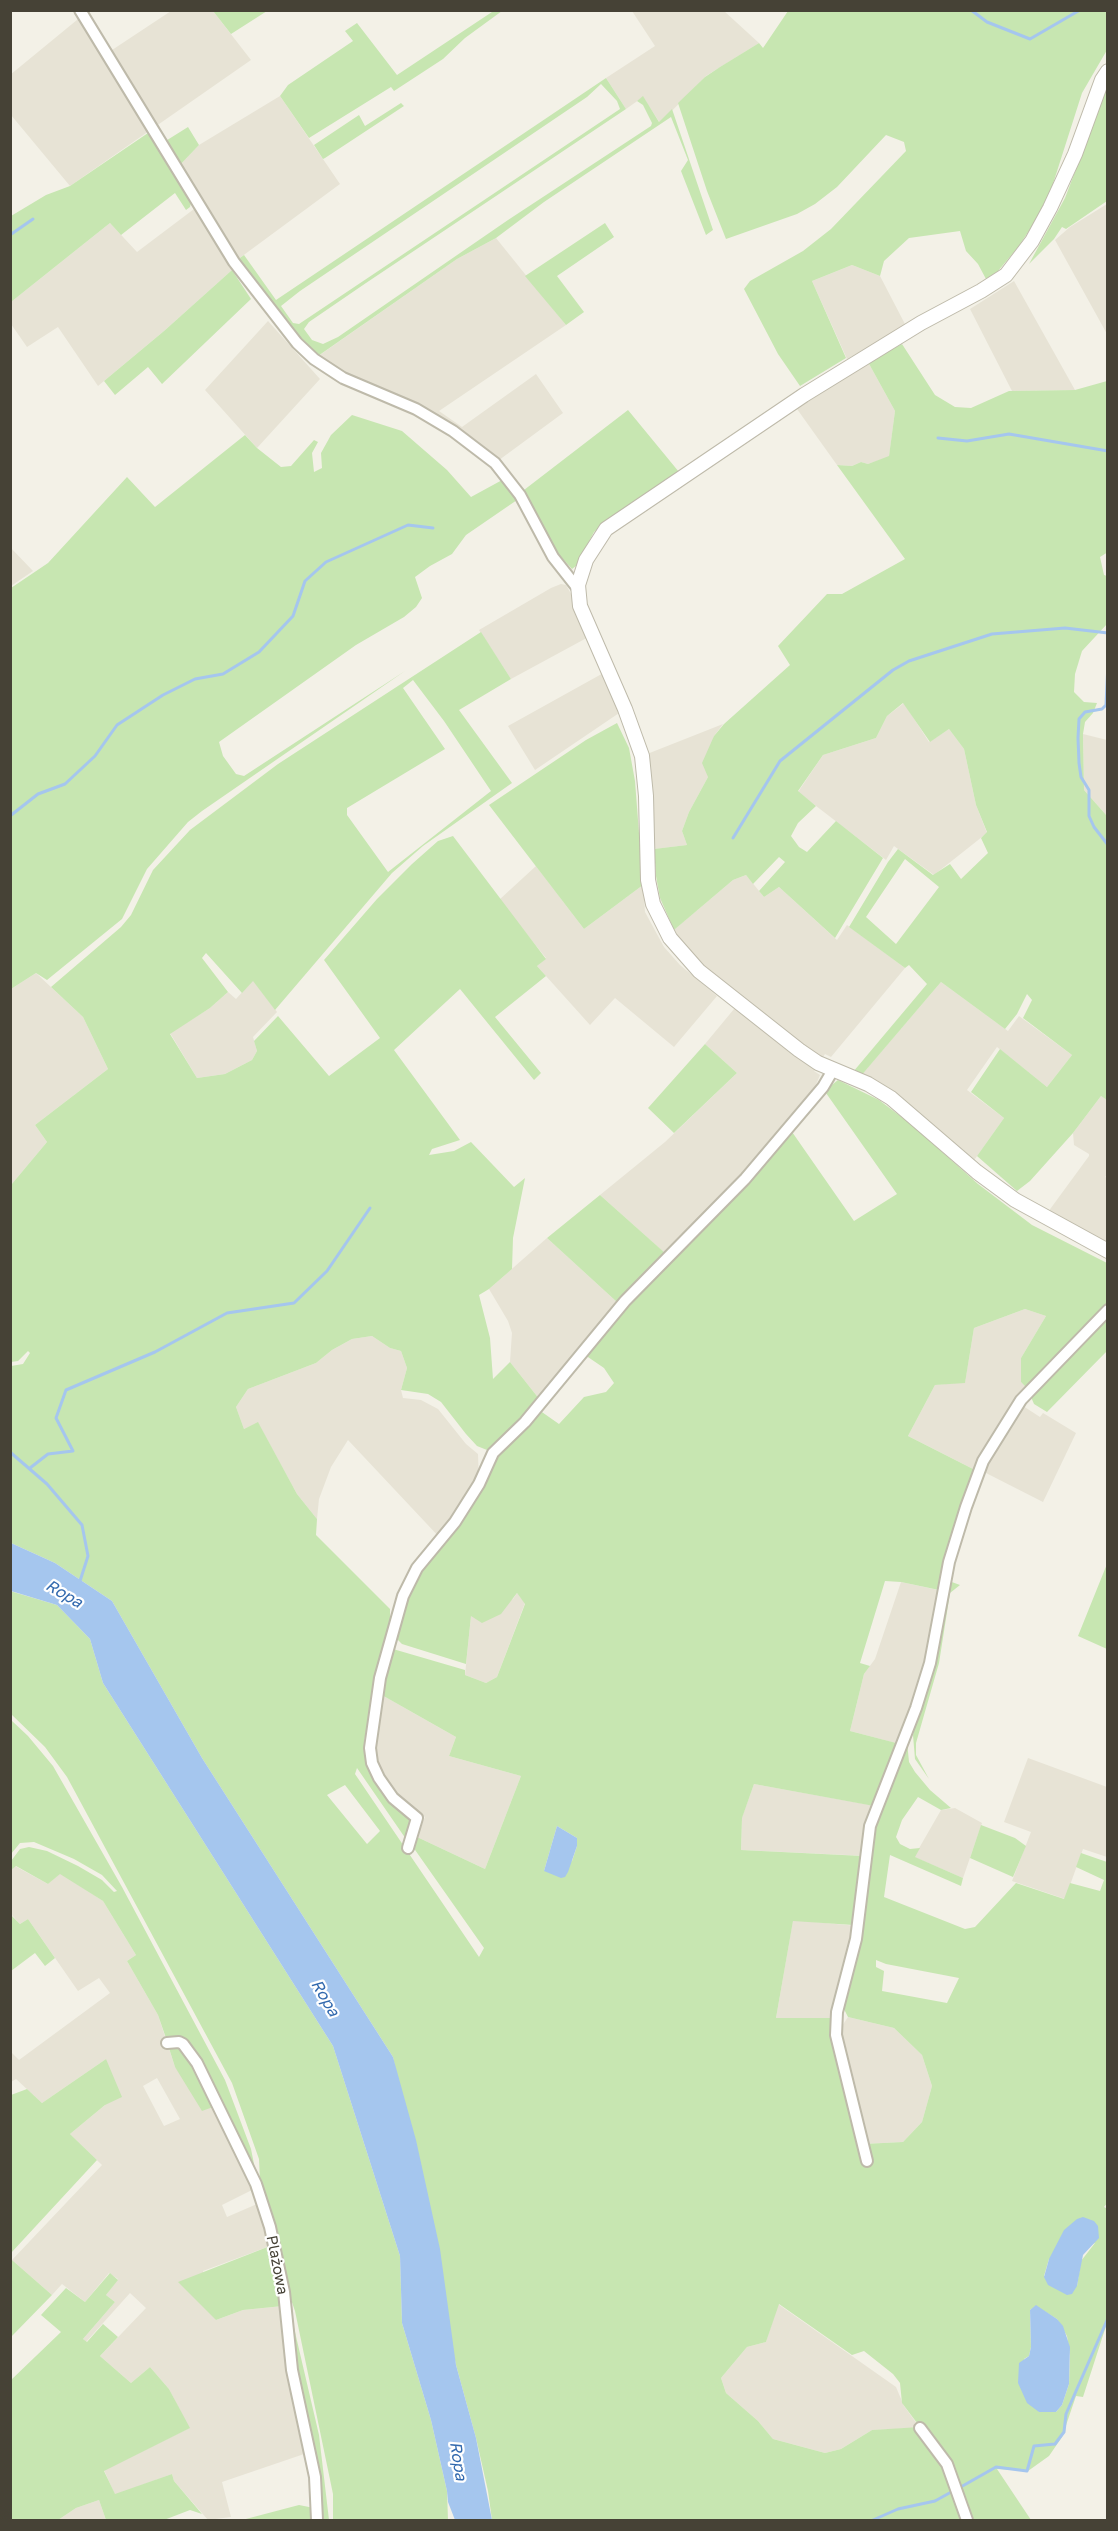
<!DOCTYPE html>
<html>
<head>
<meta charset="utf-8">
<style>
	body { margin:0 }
	#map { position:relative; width:1118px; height:2531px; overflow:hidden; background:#f3f1e7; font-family:"Golos Text",sans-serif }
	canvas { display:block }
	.frame { position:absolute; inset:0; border:12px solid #464236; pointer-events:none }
</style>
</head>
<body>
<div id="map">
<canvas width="1118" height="2531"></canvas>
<div class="frame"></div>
</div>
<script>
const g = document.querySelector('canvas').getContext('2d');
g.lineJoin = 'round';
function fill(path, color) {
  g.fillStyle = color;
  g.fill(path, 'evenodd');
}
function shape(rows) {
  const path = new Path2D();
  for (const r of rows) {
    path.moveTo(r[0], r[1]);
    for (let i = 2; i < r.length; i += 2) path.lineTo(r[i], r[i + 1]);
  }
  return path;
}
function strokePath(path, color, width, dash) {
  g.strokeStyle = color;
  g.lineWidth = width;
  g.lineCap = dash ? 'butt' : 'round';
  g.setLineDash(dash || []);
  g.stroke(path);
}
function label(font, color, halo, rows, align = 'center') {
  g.font = font + ' "Golos Text",sans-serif';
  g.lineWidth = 4.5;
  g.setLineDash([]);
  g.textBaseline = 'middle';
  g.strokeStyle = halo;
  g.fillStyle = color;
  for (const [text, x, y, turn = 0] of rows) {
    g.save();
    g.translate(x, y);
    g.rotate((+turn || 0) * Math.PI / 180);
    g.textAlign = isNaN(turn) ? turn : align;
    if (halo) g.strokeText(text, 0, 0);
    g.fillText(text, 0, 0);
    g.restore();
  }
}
fill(shape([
	[171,11,213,11,251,60,70,186,11,115,10,75,83,15,106,54],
	[632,11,724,11,759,43,706,76,660,123,643,97,626,109,606,78,655,46],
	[280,96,340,184,237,260,229,264,232,270,164,331,98,386,58,327,27,347,11,324,11,302,110,223,137,252,198,206,176,169,199,145],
	[1107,204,1107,334,1055,240,1070,227],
	[496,238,566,325,439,411,462,427,536,374,563,413,495,463,472,444,314,359,457,259],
	[852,265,880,276,906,326,847,359,812,281],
	[1014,281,1075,390,1012,391,970,309],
	[268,321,320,379,257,448,205,390],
	[868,362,895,411,889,457,868,464,861,462,852,466,837,465,797,409],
	[10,547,33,571,11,586,10,586],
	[561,584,566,585,594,634,511,679,479,630,551,588],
	[607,671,625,709,535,770,508,726],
	[904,703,929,742,949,729,964,749,976,805,987,833,934,875,894,846,886,860,798,792,823,755,876,738,887,716],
	[723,724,714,736,708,777,689,812,682,831,687,845,647,850,642,756],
	[1083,734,1107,740,1107,816,1084,790],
	[536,866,584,929,643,885,645,912,664,947,680,965,717,996,674,1047,615,998,590,1025,537,966,546,958,499,900],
	[746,875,764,897,779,887,837,940,847,925,905,968,831,1057,825,1054,814,1071,820,1075,815,1087,734,1183,668,1256,600,1195,665,1142,737,1073,705,1044,739,1003,669,934,733,880],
	[36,973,83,1017,108,1069,35,1125,47,1142,11,1185,11,989],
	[253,980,277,1012,253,1037,257,1051,252,1060,225,1074,197,1078,170,1033,210,1008,228,992,236,999],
	[941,982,1008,1031,1019,1016,1072,1055,1047,1087,997,1047,967,1090,1004,1118,970,1166,857,1080],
	[1101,1096,1108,1100,1108,1174,1105,1177,1108,1178,1108,1238,1104,1245,1048,1212,1089,1156,1089,1154,1074,1145,1073,1133],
	[547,1238,618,1303,540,1400,510,1362,512,1333,508,1321,489,1289],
	[1025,1309,1046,1316,1021,1358,1021,1382,1030,1390,979,1472,908,1436,935,1385,965,1382,974,1328],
	[372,1336,390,1348,401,1351,407,1368,401,1390,403,1398,421,1400,438,1409,466,1444,478,1454,479,1484,441,1539,348,1440,331,1467,319,1499,317,1519,297,1494,258,1423,244,1429,236,1407,248,1389,316,1363,332,1350,352,1339],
	[1023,1406,1040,1417,1043,1413,1076,1433,1043,1502,984,1472,1005,1434],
	[901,1582,943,1591,930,1663,903,1745,850,1731,864,1674,875,1659],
	[517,1593,525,1603,497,1677,486,1683,465,1675,471,1616,513,1599],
	[380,1694,456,1737,449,1756,521,1776,485,1869,417,1837,425,1817,396,1798,382,1777,375,1752,374,1737],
	[1028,1758,1107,1787,1107,1857,1083,1849,1065,1899,1012,1881,1031,1832,1004,1822],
	[754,1784,876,1806,867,1856,741,1850,742,1817],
	[955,1808,982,1823,963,1878,914,1857,941,1810],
	[15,1866,48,1884,60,1873,103,1901,136,1955,127,1961,158,2015,175,2067,213,2107,241,2158,254,2189,222,2205,227,2217,257,2204,270,2246,203,2271,216,2320,243,2310,283,2306,307,2453,222,2482,231,2517,208,2520,174,2481,172,2474,115,2495,104,2470,189,2428,169,2389,150,2367,131,2383,100,2356,146,2308,130,2293,86,2342,83,2339,115,2302,106,2295,118,2279,109,2273,85,2302,62,2284,52,2295,12,2260,102,2165,70,2134,105,2105,106,2059,42,2103,16,2079,11,2082,11,2052,19,2060,110,1993,99,1978,78,1991,28,1919,20,1924,11,1914,11,1870],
	[157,2078,180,2119,164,2126,143,2086],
	[793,1920,858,1926,837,2018,776,2018],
	[848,2017,894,2028,922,2055,932,2086,922,2122,903,2142,863,2144,836,2035],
	[778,2304,896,2387,904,2406,920,2428,872,2430,841,2449,825,2453,773,2439,758,2421,726,2393,721,2378,747,2347,766,2342],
	[99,2500,106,2520,58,2520,76,2508]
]), '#e7e3d5');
fill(shape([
	[495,10,502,11,465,38,443,59,394,91,391,87,309,138,280,96,288,85,353,41,345,31,357,23,397,75],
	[213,11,267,11,231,34],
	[788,11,1107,11,1107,50,1082,93,1051,190,1041,212,1019,246,998,271,986,279,978,264,966,251,960,231,909,238,884,261,880,276,852,265,812,281,846,358,800,386,778,354,744,289,750,281,803,251,831,229,906,151,904,142,886,135,837,187,815,204,797,214,726,239,707,191,678,103,705,77,720,67,759,43,763,48],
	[606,78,626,109,366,283,309,322,304,329,312,340,323,344,338,337,508,220,651,126,652,123,643,105,637,101,643,96,659,122,672,109,713,230,706,235,681,171,688,160,671,117,544,202,496,238,457,259,318,356,304,344,237,260,244,255,276,300],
	[601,84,617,101,620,109,299,324,293,323,281,306,300,291,587,97],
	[1107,88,1107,201,1066,229,1062,227,1054,239,1029,264,1065,198],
	[401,103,404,106,325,158,323,159,314,145,359,115,365,126],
	[188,127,199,145,178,167,164,142],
	[148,133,191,203,190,207,186,210,175,193,121,235,110,223,11,302,11,216,46,195,70,186],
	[605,223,614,237,557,276,584,312,566,325,525,276],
	[232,270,251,299,162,384,148,367,115,395,104,381,164,331],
	[902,344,935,395,955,407,971,408,1009,391,1075,390,1107,381,1108,552,1100,557,1104,575,1107,576,1107,624,1082,651,1075,674,1074,692,1084,702,1097,703,1093,713,1085,722,1083,734,1084,790,1107,816,1107,1100,1101,1096,1073,1133,1030,1181,1017,1191,977,1156,1004,1118,971,1092,1000,1049,1047,1087,1072,1055,1023,1018,1032,1000,1027,994,1017,1014,1005,1029,941,982,860,1077,853,1072,927,984,909,965,905,968,849,927,888,862,898,849,933,875,950,864,961,879,988,853,981,838,987,832,976,805,964,749,949,729,930,742,903,703,887,716,876,738,823,755,798,791,816,806,798,823,791,836,799,847,807,852,836,821,883,858,835,938,779,887,764,897,759,891,785,862,779,857,753,884,746,875,733,880,674,930,660,898,656,876,654,849,687,845,682,831,689,812,708,777,702,763,714,736,724,724,790,665,778,646,827,594,842,594,905,559,837,465,852,466,861,462,868,464,889,456,895,411,868,362],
	[905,859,939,887,896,944,866,917],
	[628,410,679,472,613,516,594,532,576,566,572,569,553,548,524,490],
	[352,415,402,431,447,470,471,497,504,479,517,500,466,535,452,554,430,566,415,577,422,598,416,607,404,617,356,645,219,742,223,756,236,774,244,776,405,671,202,811,188,822,147,869,122,919,47,980,36,973,11,989,11,588,48,563,127,477,155,507,245,435,257,448,281,467,291,466,314,440,318,442,312,453,314,472,322,468,321,453,331,435],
	[481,632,511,679,459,710,512,783,423,846,392,873,275,1010,253,981,242,993,206,953,202,958,228,992,210,1008,170,1034,197,1078,225,1074,252,1060,257,1051,254,1041,278,1016,329,1076,380,1038,324,960,377,899,412,864,438,841,453,836,546,959,537,966,546,976,495,1017,541,1073,534,1080,460,989,394,1050,460,1140,432,1149,429,1155,454,1151,471,1142,514,1187,525,1178,513,1238,512,1269,489,1289,479,1295,490,1338,493,1379,510,1362,540,1400,494,1447,487,1450,477,1446,466,1434,441,1402,428,1394,401,1390,407,1368,401,1351,390,1348,372,1336,352,1339,332,1350,316,1363,248,1389,236,1407,244,1429,258,1422,297,1494,317,1519,316,1535,390,1609,390,1622,376,1675,364,1742,366,1760,391,1800,413,1821,408,1842,357,1768,355,1774,479,1957,484,1948,413,1847,417,1837,485,1869,521,1776,449,1756,456,1737,380,1694,393,1649,465,1670,465,1675,486,1683,497,1677,525,1604,517,1593,501,1614,482,1623,471,1616,466,1664,402,1644,397,1639,395,1635,406,1600,425,1567,445,1540,497,1453,539,1410,559,1424,584,1397,606,1392,614,1383,604,1368,585,1355,623,1307,790,1129,854,1221,897,1194,826,1093,828,1088,838,1080,879,1100,912,1125,978,1184,1032,1225,1107,1263,1107,1306,1027,1388,1021,1382,1021,1358,1046,1316,1025,1309,974,1328,965,1383,935,1385,908,1436,975,1470,939,1590,901,1582,885,1581,860,1663,870,1666,864,1674,850,1731,900,1744,874,1806,754,1784,742,1818,741,1850,863,1856,853,1925,793,1921,776,2018,833,2018,863,2144,903,2142,922,2122,932,2086,922,2055,894,2028,848,2017,843,2007,864,1924,874,1825,886,1794,893,1784,907,1741,909,1762,915,1772,930,1790,951,1808,941,1810,918,1797,902,1820,896,1837,900,1844,910,1849,920,1848,915,1857,963,1878,961,1886,890,1855,884,1897,965,1929,975,1927,1016,1883,1064,1899,1070,1883,1100,1891,1104,1880,1076,1867,1081,1853,1107,1862,1108,2202,1104,2207,1108,2209,1107,2323,1083,2397,1076,2396,1062,2437,1049,2456,1028,2471,997,2469,1031,2520,492,2520,488,2491,476,2438,456,2365,393,2057,202,1758,112,1601,55,1563,11,1543,11,1366,23,1364,30,1353,28,1351,18,1361,11,1362,11,1185,47,1142,35,1125,108,1069,83,1017,51,987,121,927,131,915,153,870,190,830,278,764],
	[413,680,444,721,491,791,388,872,347,815,347,808,445,749,403,688],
	[345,1785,380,1831,367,1844,327,1795],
	[557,1826,577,1838,577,1846,572,1861,544,1871],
	[876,1960,886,1964,959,1978,947,2003,882,1991,884,1971,876,1967],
	[1095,2243,1081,2261,1077,2286,1044,2276,1049,2259],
	[779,2304,852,2355,864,2351,893,2374,900,2383,902,2403,920,2427,872,2430,841,2449,825,2453,773,2439,758,2421,726,2393,721,2378,747,2347,766,2342],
	[1036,2306,1057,2319,1067,2336,1070,2355,1069,2384,1062,2405,1056,2412,1039,2412,1024,2359,1029,2356,1031,2347,1030,2310],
	[617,723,629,748,635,781,643,885,584,929,489,805,586,740],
	[705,1044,737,1073,674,1133,648,1108],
	[600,1195,665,1253,618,1303,547,1238],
	[1107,1316,1107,1351,1047,1412,1034,1404,1031,1397],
	[1107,1564,1107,1649,1078,1636],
	[949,1581,960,1585,950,1593,939,1663,916,1743,916,1755,929,1779,915,1759,913,1735],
	[10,1591,57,1605,90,1639,103,1683,333,2046,400,2256,402,2323,431,2420,447,2491,448,2520,333,2520,333,2494,295,2311,287,2288,260,2181,259,2159,232,2083,67,1777,45,1747,11,1714],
	[11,1720,28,1736,53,1766,122,1887,225,2080,251,2149,255,2169,250,2164,196,2054,167,2041,158,2015,127,1961,136,1955,103,1901,60,1874,48,1884,16,1866,11,1870,11,1861,20,1849,29,1847,47,1851,78,1866,102,1880,114,1892,117,1891,102,1875,74,1859,34,1842,20,1843,11,1854],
	[981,1825,1015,1838,1026,1846,1013,1877,970,1858],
	[10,1914,20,1924,28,1919,55,1958,45,1966,35,1953,11,1971],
	[168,2045,183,2047,222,2124,213,2107,202,2111,175,2067],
	[106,2059,122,2097,105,2105,70,2134,97,2160,11,2253,11,2095,27,2089,42,2103],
	[270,2246,283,2306,243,2310,216,2320,178,2282],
	[12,2260,52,2295,11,2337,10,2262],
	[110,2273,118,2280,106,2295,115,2302,83,2339,87,2342,103,2324,118,2337,100,2356,131,2383,150,2367,169,2389,190,2428,104,2471,115,2494,172,2474,174,2481,202,2514,190,2510,164,2520,106,2520,99,2500,76,2508,58,2520,11,2520,11,2380,61,2332,41,2315,66,2288,85,2302],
	[288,2302,319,2435,329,2520,320,2520,295,2368],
	[299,2505,314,2508,314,2520,242,2520]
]), '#c7e6b1');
fill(shape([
	[11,1543,55,1563,112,1601,202,1758,393,2057,416,2140,440,2249,456,2365,476,2438,492,2520,455,2520,448,2502,447,2491,431,2420,402,2323,400,2256,333,2046,103,1683,90,1639,57,1605,11,1591],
	[557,1826,577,1838,577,1846,568,1872,565,1877,561,1878,544,1871],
	[1083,2217,1094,2221,1098,2226,1099,2238,1083,2255,1077,2286,1072,2294,1067,2295,1048,2285,1044,2277,1049,2259,1064,2230,1077,2219],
	[1036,2305,1057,2319,1063,2326,1070,2347,1069,2384,1062,2405,1056,2412,1039,2412,1027,2403,1018,2383,1019,2363,1029,2356,1031,2347,1030,2310]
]), '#a5c6ee');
strokePath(shape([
	[971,10,987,22,1030,39,1080,10],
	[10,235,33,219],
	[938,438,967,441,1009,434,1108,451],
	[1108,663,1106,705,1102,709,1085,712,1079,719,1078,738,1079,763,1081,777,1089,790,1089,816,1094,827,1108,845],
	[10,816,38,794,65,784,95,756,117,725,163,695,195,679,223,674,259,652,293,616,305,581,326,562,408,525,433,528],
	[733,838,780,761,893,670,909,661,992,634,1065,628,1108,633],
	[10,1452,47,1484,82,1525,88,1556,80,1581],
	[30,1468,48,1454,73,1451,56,1418,66,1390,155,1352,227,1313,294,1303,327,1271,370,1208],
	[959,2488,996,2467,1027,2471,1034,2446,1055,2444,1064,2432,1066,2414,1108,2318],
	[873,2520,898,2509,935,2501,953,2491]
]), '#a5c6ee', 3);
const minor = shape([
	[80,10,234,262,297,343,314,359,343,378,416,409,453,431,495,463,520,495,553,557,579,590],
	[408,1848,417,1818,393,1798,379,1778,372,1763,370,1748,380,1678,403,1596,417,1568,455,1522,479,1484,493,1453,525,1422,625,1301,745,1179,823,1087,833,1070],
	[167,2043,179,2042,183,2044,197,2063,256,2184,270,2227,284,2292,292,2370,315,2477,317,2520],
	[867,2161,836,2035,837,2012,856,1939,870,1826,916,1708,930,1663,949,1562,966,1507,983,1461,1021,1400,1108,1310],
	[920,2428,947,2464,967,2520]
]);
const tertiary = shape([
	[1108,71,1102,80,1075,154,1050,208,1032,241,1006,275,981,291,921,323,804,395,606,529,586,560,578,585,580,606,625,709,642,756,646,796,648,880,653,904,670,938,699,971,799,1050,818,1063,868,1084,891,1098,977,1172,1015,1200,1108,1251]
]);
strokePath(minor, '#bebaaa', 14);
strokePath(tertiary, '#bebaaa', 16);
strokePath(minor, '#fff', 10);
strokePath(tertiary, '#fff', 14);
label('15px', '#464236', '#fff', [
	["Plażowa",277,2265,79]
]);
label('italic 16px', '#3269ae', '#fff', [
	["Ropa",64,1594,30],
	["Ropa",325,1998,60],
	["Ropa",458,2461,81]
]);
</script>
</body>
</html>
